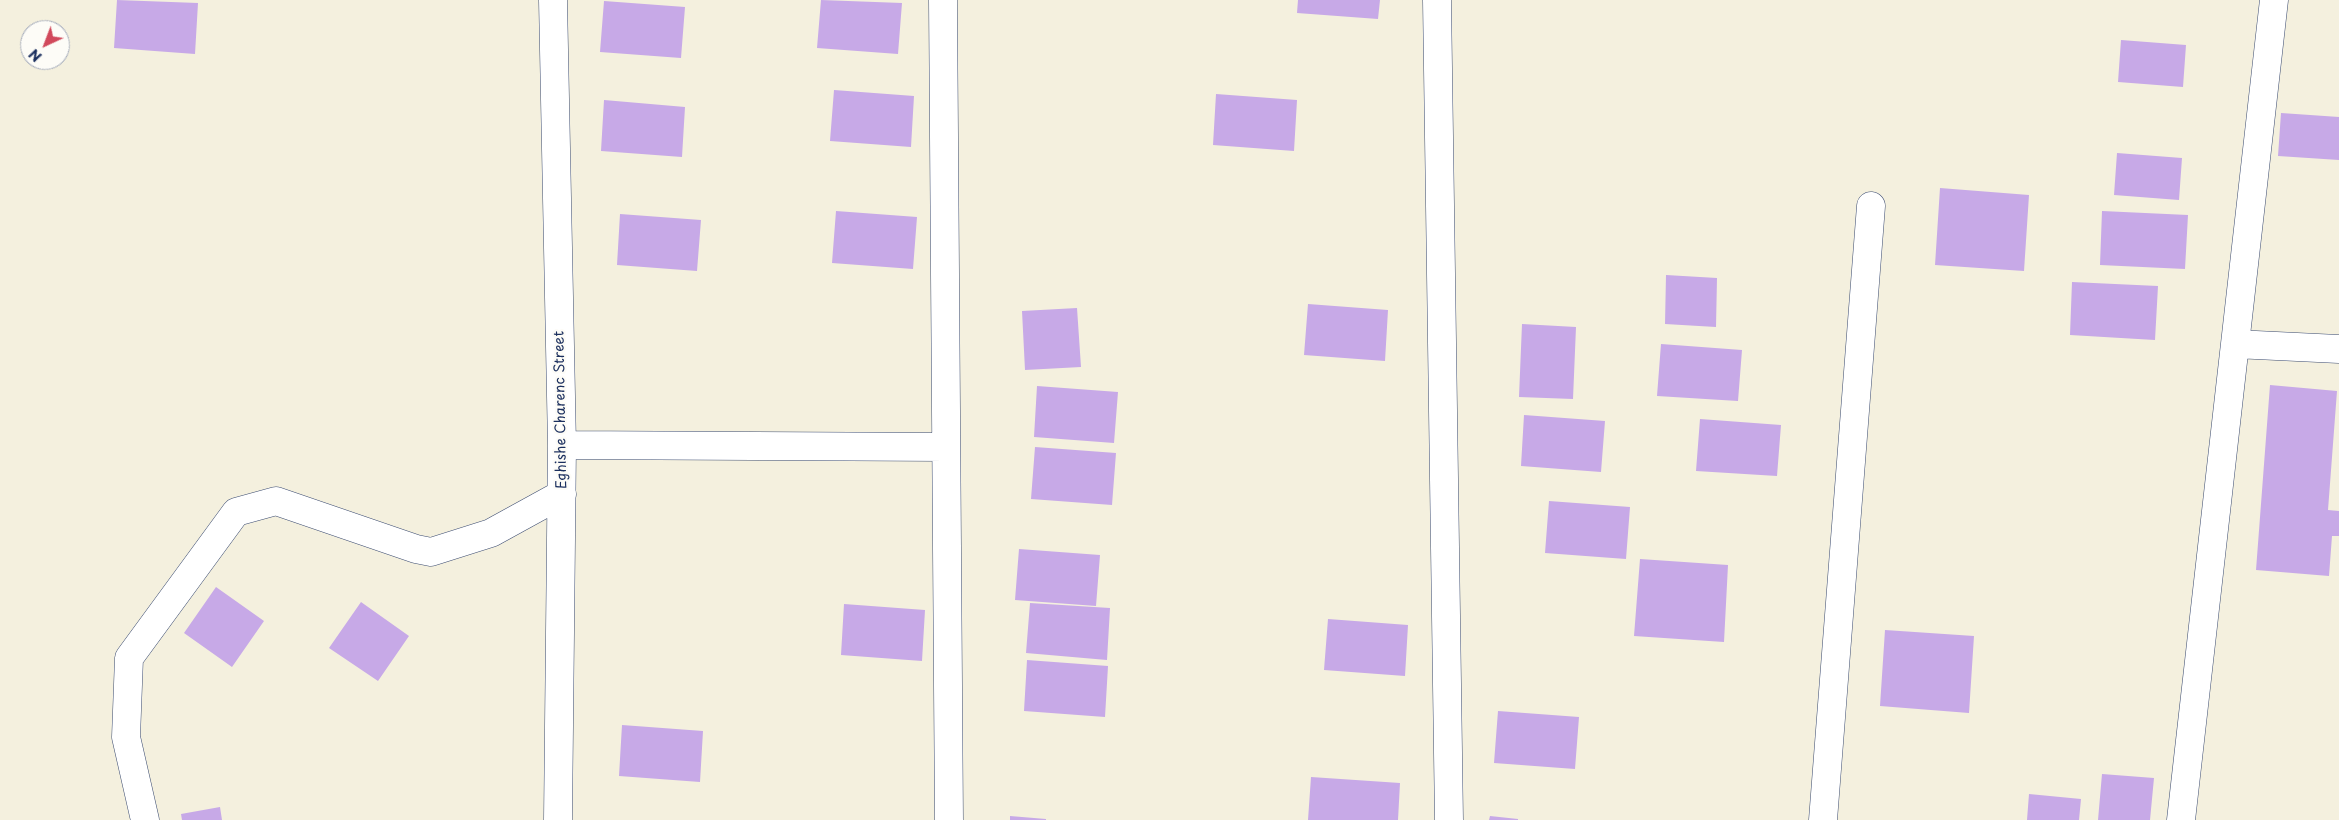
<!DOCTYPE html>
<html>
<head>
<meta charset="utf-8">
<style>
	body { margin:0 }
	#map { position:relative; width:2339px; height:820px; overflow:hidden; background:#f4f0de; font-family:"Playpen Sans",sans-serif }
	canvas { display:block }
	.north { position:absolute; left:20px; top:20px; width:50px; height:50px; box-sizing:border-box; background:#fdfcf7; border:1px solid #a3aaba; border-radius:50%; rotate:223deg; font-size:14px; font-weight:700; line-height:20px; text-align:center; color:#1b2f5e }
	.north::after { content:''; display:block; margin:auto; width:18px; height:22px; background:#d1495b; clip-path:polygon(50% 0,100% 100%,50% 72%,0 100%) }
</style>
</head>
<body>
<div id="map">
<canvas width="2339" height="820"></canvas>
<div class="north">N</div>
</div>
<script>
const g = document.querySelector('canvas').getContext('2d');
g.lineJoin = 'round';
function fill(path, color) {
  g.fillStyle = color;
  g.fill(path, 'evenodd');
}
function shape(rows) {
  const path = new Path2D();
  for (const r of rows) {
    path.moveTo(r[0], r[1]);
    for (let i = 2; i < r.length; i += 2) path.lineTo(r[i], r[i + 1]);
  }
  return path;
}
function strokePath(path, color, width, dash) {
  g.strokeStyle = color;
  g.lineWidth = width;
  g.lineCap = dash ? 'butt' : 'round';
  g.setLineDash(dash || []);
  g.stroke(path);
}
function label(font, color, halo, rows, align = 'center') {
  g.font = font + ' "Playpen Sans",sans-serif';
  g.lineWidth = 4.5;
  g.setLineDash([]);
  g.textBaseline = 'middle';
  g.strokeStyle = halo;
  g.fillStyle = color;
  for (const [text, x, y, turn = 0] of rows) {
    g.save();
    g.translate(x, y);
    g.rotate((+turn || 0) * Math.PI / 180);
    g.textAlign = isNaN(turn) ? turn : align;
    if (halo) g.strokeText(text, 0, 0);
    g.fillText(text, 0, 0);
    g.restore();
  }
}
fill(shape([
	[117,0,198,3,195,54,114,48],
	[821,0,902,3,898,54,817,48],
	[1298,0,1380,0,1378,19,1297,13],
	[604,1,685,7,681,58,600,52],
	[2121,40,2186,45,2183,87,2118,82],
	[834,90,914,96,911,147,830,141],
	[1216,94,1297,100,1294,151,1213,145],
	[604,100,685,107,682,157,601,151],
	[2281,113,2339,117,2339,160,2278,156],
	[2117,153,2182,158,2179,200,2114,195],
	[1940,188,2029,195,2024,271,1935,265],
	[836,211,917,217,913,269,832,263],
	[2102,211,2188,215,2185,269,2100,265],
	[620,214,701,220,697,271,617,265],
	[1666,275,1717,278,1716,327,1665,324],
	[2072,282,2158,286,2155,340,2070,335],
	[1308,304,1388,310,1385,361,1304,355],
	[1077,308,1081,367,1025,370,1022,311],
	[1522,324,1576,327,1573,399,1519,397],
	[1661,344,1742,350,1738,401,1657,396],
	[2270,385,2337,391,2328,510,2339,511,2339,536,2332,536,2329,576,2256,570],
	[1037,386,1118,392,1114,443,1034,437],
	[1524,415,1605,421,1601,472,1521,466],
	[1700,419,1781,425,1777,476,1696,471],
	[1035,447,1116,453,1112,505,1031,499],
	[1549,501,1630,507,1626,559,1545,553],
	[1019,549,1100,555,1096,606,1015,600],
	[1640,559,1728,565,1724,642,1634,636],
	[216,587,264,621,232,667,184,633],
	[361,602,409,636,378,681,329,648],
	[1030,603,1110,608,1107,660,1026,653],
	[844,604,925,610,922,661,841,655],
	[1328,619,1408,625,1405,676,1324,670],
	[1885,630,1974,636,1969,713,1880,706],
	[1027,660,1108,666,1105,717,1024,711],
	[1498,711,1579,717,1575,769,1494,763],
	[622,725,703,731,700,782,619,776],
	[2102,774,2154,778,2150,820,2098,820],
	[1311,777,1400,783,1398,820,1308,820],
	[2029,794,2081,799,2079,820,2027,820],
	[220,807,222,820,182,820,181,814],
	[1010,816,1046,819,1046,820,1010,820],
	[1490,816,1518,819,1518,820,1489,820]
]), '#c7a9e7');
const minor = shape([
	[553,0,562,445,558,820],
	[943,0,949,820],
	[1437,0,1449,820],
	[2235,344,2339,349],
	[562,445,946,447],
	[145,820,126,737,129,658,236,512,276,501,416,549,431,552,491,533,562,494],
	[1823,820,1871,206],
	[2181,820,2274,0]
]);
strokePath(minor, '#3c4c71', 29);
strokePath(minor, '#fff', 28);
label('14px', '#1b2f5e', '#fdfcf7', [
	["Eghishe Charenc Street",561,410,-91]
]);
</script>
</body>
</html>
